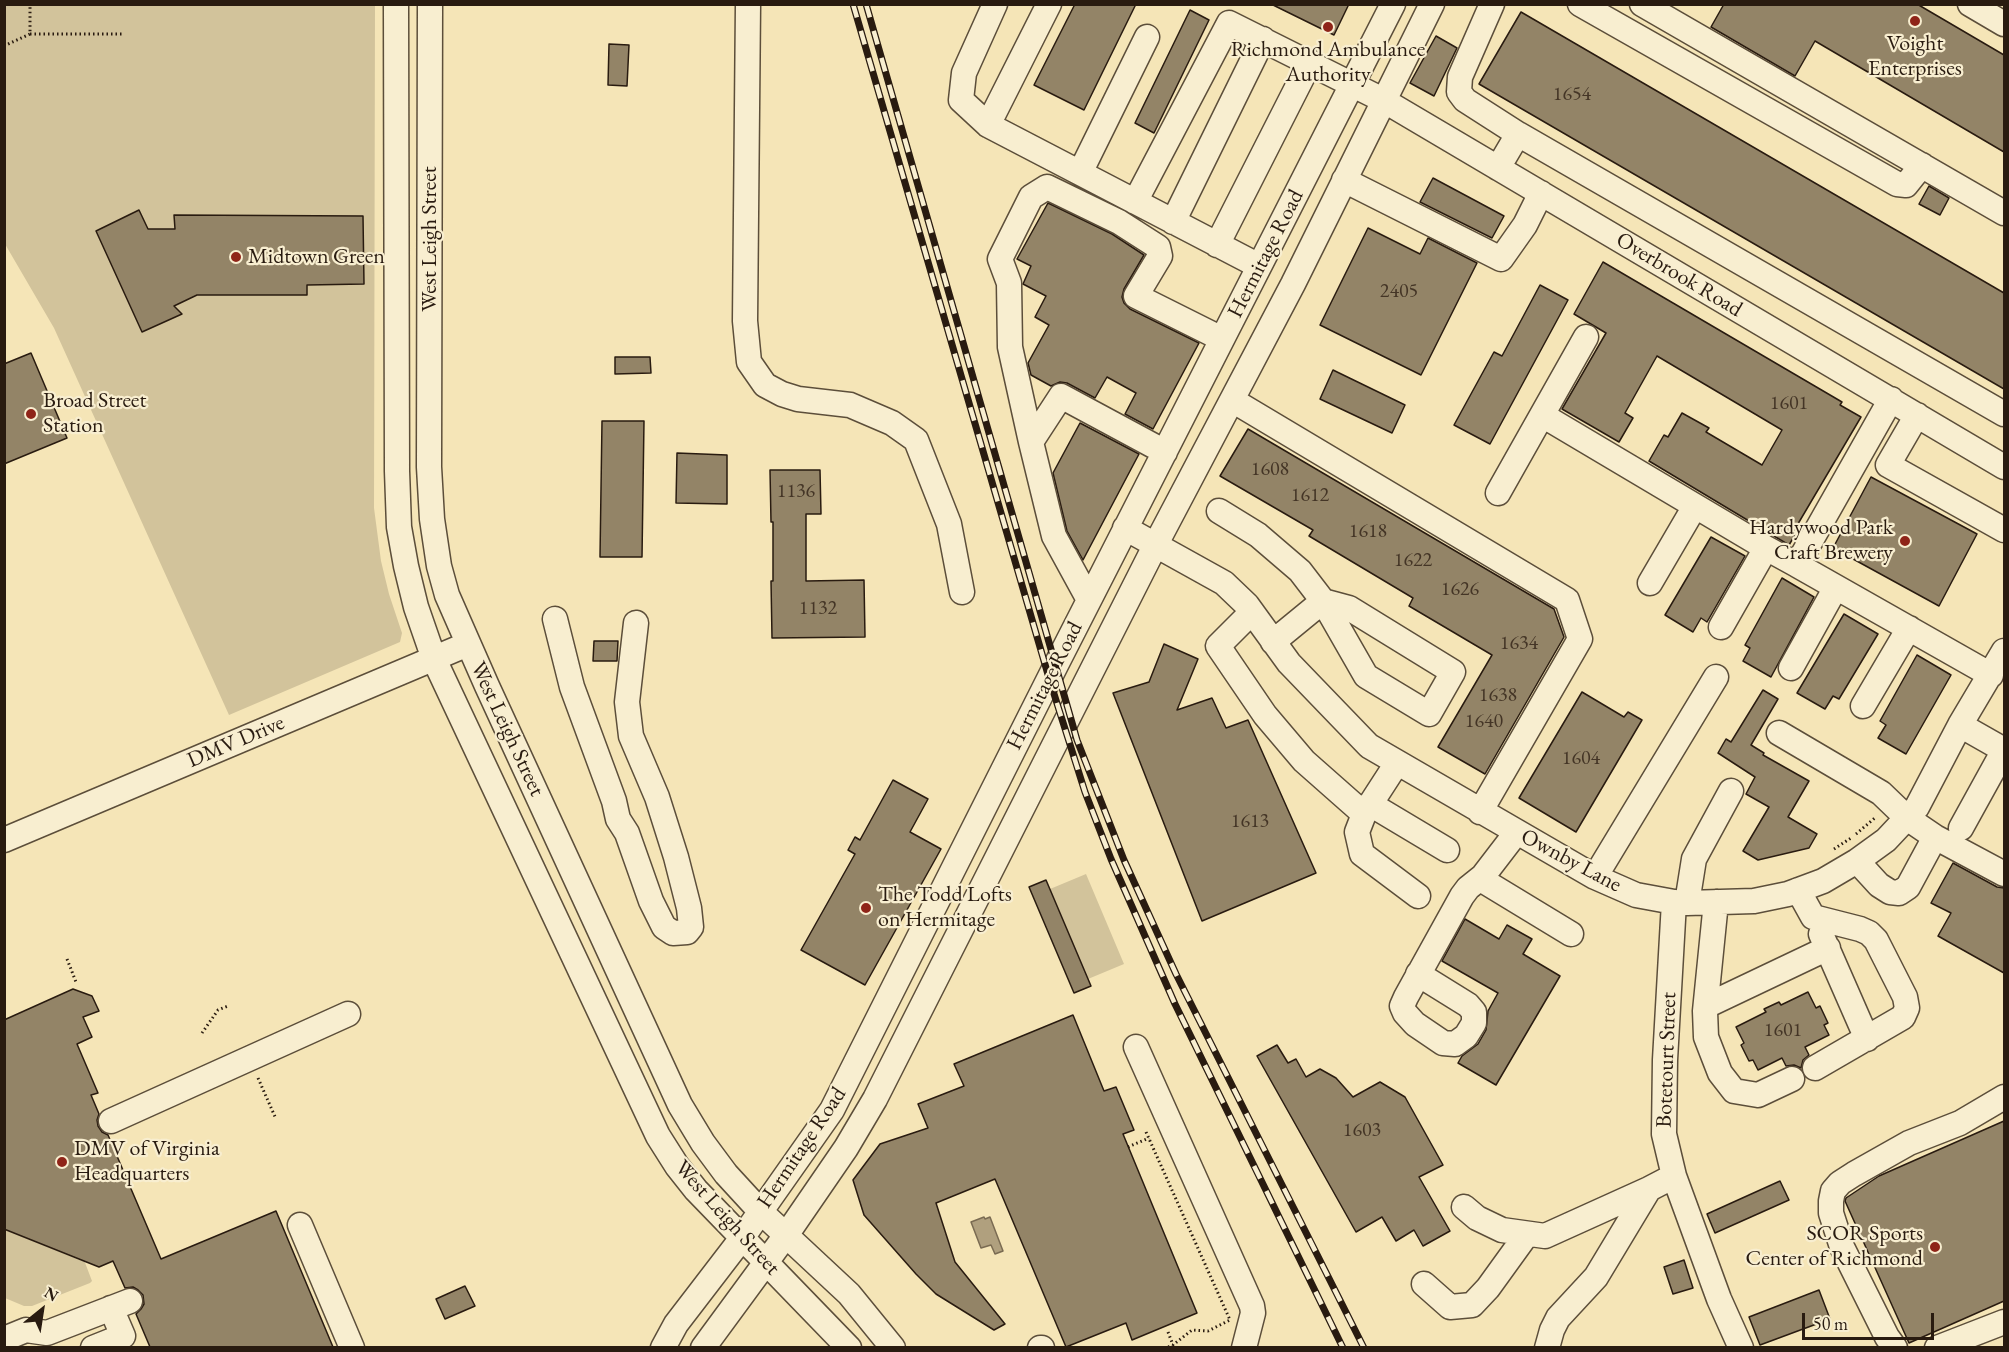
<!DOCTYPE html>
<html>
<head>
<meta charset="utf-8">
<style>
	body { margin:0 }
	#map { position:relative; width:2009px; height:1352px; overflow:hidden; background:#f5e5b7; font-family:"EB Garamond",serif }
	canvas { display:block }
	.frame { position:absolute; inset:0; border:6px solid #291b10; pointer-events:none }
	.north { position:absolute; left:12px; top:1280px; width:60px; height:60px; -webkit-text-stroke:4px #f8eed0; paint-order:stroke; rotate:30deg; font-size:16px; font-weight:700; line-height:24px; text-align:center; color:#291b10 }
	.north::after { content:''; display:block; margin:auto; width:21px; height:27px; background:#291b10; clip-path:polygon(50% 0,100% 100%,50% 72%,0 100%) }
	.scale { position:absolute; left:1802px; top:1313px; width:132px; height:27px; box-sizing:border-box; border:3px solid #291b10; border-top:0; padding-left:8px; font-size:18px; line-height:21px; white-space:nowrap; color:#291b10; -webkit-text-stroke:4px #f8eed0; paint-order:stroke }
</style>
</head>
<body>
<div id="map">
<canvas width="2009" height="1352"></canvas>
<div class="frame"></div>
<div class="north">N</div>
<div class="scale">50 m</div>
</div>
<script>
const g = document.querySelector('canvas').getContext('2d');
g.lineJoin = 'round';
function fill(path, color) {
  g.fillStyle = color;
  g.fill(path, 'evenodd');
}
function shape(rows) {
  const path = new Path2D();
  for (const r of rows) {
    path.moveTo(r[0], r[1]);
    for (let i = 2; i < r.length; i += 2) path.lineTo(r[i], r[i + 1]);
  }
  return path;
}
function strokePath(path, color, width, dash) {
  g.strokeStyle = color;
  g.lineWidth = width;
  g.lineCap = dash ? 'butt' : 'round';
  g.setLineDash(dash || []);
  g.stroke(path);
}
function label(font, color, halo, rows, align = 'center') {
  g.font = font + ' "EB Garamond",serif';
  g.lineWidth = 4.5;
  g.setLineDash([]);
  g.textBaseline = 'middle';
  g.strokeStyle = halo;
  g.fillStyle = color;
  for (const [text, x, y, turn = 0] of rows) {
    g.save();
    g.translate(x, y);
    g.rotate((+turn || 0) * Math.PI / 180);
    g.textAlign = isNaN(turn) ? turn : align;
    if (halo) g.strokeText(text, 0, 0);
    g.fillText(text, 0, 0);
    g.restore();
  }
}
fill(shape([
	[4,5,375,5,374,508,381,561,389,594,402,633,400,642,229,715,54,328,5,244],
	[1086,874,1124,964,1088,979,1050,889],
	[4,1229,82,1261,84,1260,92,1281,90,1283,32,1306,24,1306,5,1298]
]), '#d2c39b');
const water = shape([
	[984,1217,985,1219,990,1217,1003,1251,995,1254,991,1245,981,1248,971,1222,984,1217]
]);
fill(water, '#b0a07e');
strokePath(water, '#7a6b52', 1.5);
const building = shape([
	[1075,4,1136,4,1084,110,1034,85,1075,4],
	[1271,4,1349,4,1334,35,1271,4],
	[1724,4,1917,4,2004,55,2004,152,1815,41,1795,76,1711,27,1724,4],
	[1190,10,1209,20,1154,133,1135,123,1190,10],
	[1521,12,2004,293,2004,389,1479,84,1521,12],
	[1436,36,1457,48,1434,96,1410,83,1436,36],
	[609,44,629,45,627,86,608,85,609,44],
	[1433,178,1504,216,1492,238,1420,202,1433,178],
	[1929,186,1949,198,1940,215,1919,204,1929,186],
	[1048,203,1112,234,1144,255,1124,289,1122,297,1124,303,1130,309,1199,343,1153,429,1125,414,1136,393,1107,377,1095,398,1067,383,1060,382,1051,386,1031,375,1028,363,1049,325,1035,317,1046,296,1023,284,1031,266,1017,259,1048,203],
	[139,210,148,229,175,229,174,215,363,216,364,284,307,285,307,295,197,295,174,306,182,314,142,332,96,231,139,210],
	[1368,228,1420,254,1428,238,1477,263,1421,375,1320,325,1368,228],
	[1603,262,1842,402,1840,405,1861,417,1792,534,1795,535,1789,545,1649,461,1664,435,1668,437,1682,413,1709,428,1706,432,1762,465,1782,430,1657,356,1625,413,1633,418,1619,442,1562,409,1606,333,1574,314,1603,262],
	[1540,285,1568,300,1490,444,1454,425,1494,352,1502,356,1540,285],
	[31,353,67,438,4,464,4,364,31,353],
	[615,357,650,357,651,373,615,374,615,357],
	[1333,370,1405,405,1392,433,1320,399,1333,370],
	[602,421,644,421,642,557,600,557,602,421],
	[1080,423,1139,454,1083,560,1067,531,1053,473,1080,423],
	[1248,429,1554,609,1564,637,1485,774,1438,747,1492,655,1409,606,1413,598,1309,536,1313,530,1220,476,1248,429],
	[677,453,727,455,727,504,676,503,677,453],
	[770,470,820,470,821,514,806,514,806,581,864,580,865,637,772,638,771,581,773,581,773,522,771,522,770,470],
	[1871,477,1977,534,1939,606,1833,548,1871,477],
	[1711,537,1745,556,1707,622,1701,618,1693,632,1665,615,1711,537],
	[1782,578,1814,597,1771,677,1743,661,1750,648,1745,645,1782,578],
	[1844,614,1878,634,1839,699,1833,696,1825,709,1797,693,1844,614],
	[594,641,618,641,617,661,593,661,594,641],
	[1164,644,1198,659,1177,710,1212,698,1226,728,1248,720,1316,873,1202,921,1113,693,1149,682,1164,644],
	[1917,655,1951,675,1906,754,1878,738,1886,725,1880,721,1917,655],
	[1763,690,1778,699,1751,745,1764,753,1763,755,1809,781,1788,817,1817,834,1809,848,1758,860,1743,851,1769,807,1746,794,1755,777,1718,753,1726,739,1731,742,1763,690],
	[1582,692,1624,717,1628,712,1642,720,1576,832,1519,798,1582,692],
	[893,780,928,799,910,832,941,849,865,985,801,950,855,854,848,850,855,837,860,840,893,780],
	[1953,863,1997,887,2004,888,2004,973,1938,936,1951,913,1931,903,1953,863],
	[1046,880,1091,986,1074,993,1029,887,1046,880],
	[1465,919,1499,939,1507,925,1532,939,1523,954,1560,976,1496,1085,1458,1063,1462,1056,1478,1044,1486,1030,1488,1011,1498,993,1442,961,1465,919],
	[73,989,92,996,99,1011,83,1017,92,1037,77,1044,98,1093,91,1095,99,1114,97,1120,98,1126,102,1132,108,1135,161,1259,276,1211,333,1347,150,1347,136,1314,141,1309,144,1304,143,1295,138,1290,133,1287,125,1288,113,1261,99,1267,4,1229,4,1020,73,989],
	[1808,992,1816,1008,1820,1006,1828,1023,1824,1025,1829,1035,1805,1047,1809,1055,1803,1060,1801,1068,1794,1065,1786,1066,1782,1058,1758,1070,1753,1060,1749,1061,1741,1045,1744,1043,1736,1027,1766,1012,1764,1009,1779,1002,1781,1005,1808,992],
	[1073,1015,1104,1091,1116,1087,1134,1130,1123,1134,1197,1313,1132,1340,1126,1323,1066,1347,995,1179,936,1203,955,1262,1005,1324,994,1330,936,1294,916,1274,864,1215,853,1180,880,1144,928,1128,918,1104,964,1086,954,1064,1073,1015],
	[1277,1045,1288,1063,1296,1059,1306,1077,1320,1069,1336,1078,1353,1097,1380,1082,1405,1097,1443,1165,1419,1177,1450,1231,1423,1246,1414,1230,1396,1241,1382,1217,1356,1232,1257,1056,1277,1045],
	[2004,1121,2004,1301,1909,1343,1845,1201,1846,1198,1879,1176,2004,1121],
	[1780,1181,1789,1200,1715,1233,1707,1214,1780,1181],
	[1684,1260,1693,1288,1673,1294,1664,1267,1684,1260],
	[465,1286,475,1306,445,1319,436,1299,465,1286],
	[1819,1290,1830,1319,1760,1345,1749,1317,1819,1290]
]);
fill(building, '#938467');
strokePath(building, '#291b10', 1.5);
const minor = shape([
	[396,4,397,471,399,527,406,566,416,607,434,659,658,1136,677,1166,696,1190,849,1348],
	[430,4,429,467,432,519,439,566,447,595,487,686,680,1105,703,1143,726,1174,760,1211,849,1294,893,1348],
	[748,4,745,321,749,362,765,385,782,394,798,399,850,405,892,423,916,440,949,524,962,592],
	[1049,4,988,125,1259,266],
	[1492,4,1460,77,1459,92,1465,100,1518,134],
	[1580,4,1897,184,1906,185,1922,165],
	[1642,4,2004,213],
	[1970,4,2004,24],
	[988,125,961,100,964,73,995,4],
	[1498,168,1518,134,2004,414],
	[1080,173,1147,37],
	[1344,180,1501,259,1525,225,1541,193],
	[1135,202,1229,23,1383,100,2004,467],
	[1173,222,1263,39],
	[1217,245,1310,62],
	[1891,399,1797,565,1991,675],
	[1232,400,1567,600,1580,639,1480,812],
	[1542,415,1586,337],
	[1917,415,1888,465,2004,530],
	[1031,442,1010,347,1009,283,1000,259,1031,197,1047,187,1119,222,1158,247,1160,256,1136,296,1222,339],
	[1498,493,1542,415,1766,548],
	[1219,511,1258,535,1300,571,1323,601,1366,676,1429,714,1453,672,1349,608,1323,601,1273,642],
	[1125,528,1224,583,1247,605,1289,663,1369,746,1595,877,1636,895,1674,902,1687,903,1754,901,1788,894,1823,881,1857,861,1886,840,1917,807,1960,725,2004,651],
	[1650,583,1695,506],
	[1089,600,1054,536,1031,442,1061,396,1165,452],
	[1252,612,1218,646,1265,715,1304,761,1364,814,1397,763],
	[555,619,572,687,614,801,618,819,627,833,651,901,664,927,673,933,687,932,691,927,689,908,676,857,657,797,631,736,627,702,636,623],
	[1721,627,1766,548,1797,565],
	[1791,668,1836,587],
	[1863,706,1909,628],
	[1960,725,2004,750],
	[1779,733,1881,793,1907,818,1935,837,2004,874],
	[1370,804,1447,850],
	[1364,814,1357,832,1362,854,1418,896],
	[1961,828,2004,750],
	[1516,833,1483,876,1487,883,1571,934],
	[4,840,468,644],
	[1857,861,1879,885,1890,892,1899,893,1908,887,1935,837],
	[1595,877,1716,677],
	[1798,890,1813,917,1860,929,1869,933,1876,940,1905,997,1907,1008,1903,1017,1815,1068],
	[1674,902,1665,1060,1664,1134,1674,1176,1719,1299,1741,1348],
	[1716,902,1705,1011,1706,1037,1720,1073,1734,1091,1758,1095,1792,1079],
	[1687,903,1694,859,1731,791],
	[1821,934,1867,1039],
	[1418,974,1468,1005,1474,1012,1474,1023,1466,1036,1455,1044,1443,1043,1415,1024,1405,1013,1402,1006,1406,997,1462,896,1468,888,1483,876],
	[1706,1006,1828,948],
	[1136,1047,1252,1306,1253,1313,1244,1348],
	[111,1121,348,1014],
	[1464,1207,1477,1218,1502,1230,1545,1236,1649,1189,1674,1176],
	[300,1225,352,1348],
	[1424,1284,1450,1307,1472,1305,1488,1288,1527,1234],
	[4,1339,26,1330,47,1333,130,1301],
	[93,1348,123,1336,111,1308],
	[663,1348,676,1324,742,1238,832,1110,1056,665,1393,4],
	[703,1348,789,1231,846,1148,875,1099,1156,544,1293,284,1432,4],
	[1040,1348,1042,1348],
	[1547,1348,1552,1330,1558,1318,1596,1277,1649,1189],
	[1895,1348,1887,1337,1842,1247,1831,1213,1831,1201,1833,1191,1840,1183,1854,1174,1909,1143,1960,1123,2004,1097],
	[1937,1348,2004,1322]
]);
strokePath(minor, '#5c4e3a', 27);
strokePath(shape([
	[30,34,122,34],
	[4,46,30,34,30,4],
	[1856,834,1876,817],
	[1834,849,1851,838],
	[67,959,76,982],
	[202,1033,218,1010,228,1006],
	[258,1078,276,1119],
	[1146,1132,1230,1320,1208,1331,1192,1330,1173,1345,1166,1348],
	[1128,1147,1149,1138],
	[1168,1332,1173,1345],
	[1137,1347,1137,1348]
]), '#291b10', 3, [1.5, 3]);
strokePath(minor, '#f8eed0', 24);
const rail = shape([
	[853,4,1049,678,1085,792,1111,859,1175,1004,1343,1348],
	[866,4,1077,740,1124,860,1176,974,1364,1348]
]);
strokePath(rail, '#291b10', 7);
strokePath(rail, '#f8eed0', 4.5, [14]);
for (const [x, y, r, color] of [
	[1915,21,6,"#8f2418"],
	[1328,27,6,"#8f2418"],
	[236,257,6,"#8f2418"],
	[31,414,6,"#8f2418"],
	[1905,541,6,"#8f2418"],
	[866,908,6,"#8f2418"],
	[62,1162,6,"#8f2418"],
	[1935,1247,6,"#8f2418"]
]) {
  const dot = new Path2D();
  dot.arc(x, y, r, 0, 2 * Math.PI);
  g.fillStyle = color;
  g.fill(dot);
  strokePath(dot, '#f8eed0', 2);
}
label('20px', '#443526', null, [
	["1654",1572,95],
	["2405",1399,292],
	["1601",1789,404],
	["1608",1270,470],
	["1136",796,492],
	["1612",1310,496],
	["1618",1368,532],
	["1622",1413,561],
	["1626",1460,590],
	["1132",818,609],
	["1634",1519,644],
	["1638",1498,696],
	["1640",1484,722],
	["1604",1581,759],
	["1613",1250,822],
	["1601",1783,1031],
	["1603",1362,1131]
]);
label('22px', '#291b10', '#f8eed0', [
	["Voight",1915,44,"center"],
	["Enterprises",1915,69,"center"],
	["Richmond Ambulance",1328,50,"center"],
	["Authority",1328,75,"center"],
	["Midtown Green",248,257],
	["Broad Street",43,401],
	["Station",43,426],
	["Hardywood Park",1893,528,"right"],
	["Craft Brewery",1893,553,"right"],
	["The Todd Lofts",878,895],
	["on Hermitage",878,920],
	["DMV of Virginia",74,1149],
	["Headquarters",74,1174],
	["SCOR Sports",1923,1234,"right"],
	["Center of Richmond",1923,1259,"right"]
], 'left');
label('22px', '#291b10', '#f8eed0', [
	["West Leigh Street",430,239,-90],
	["Hermitage Road",1266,254,-63],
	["Overbrook Road",1679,275,31],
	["Hermitage Road",1045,686,-63],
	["West Leigh Street",507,729,65],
	["DMV Drive",236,742,-23],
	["Ownby Lane",1571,861,28],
	["Botetourt Street",1667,1060,-88],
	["Hermitage Road",802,1148,-56],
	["West Leigh Street",727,1218,48]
]);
</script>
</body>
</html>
